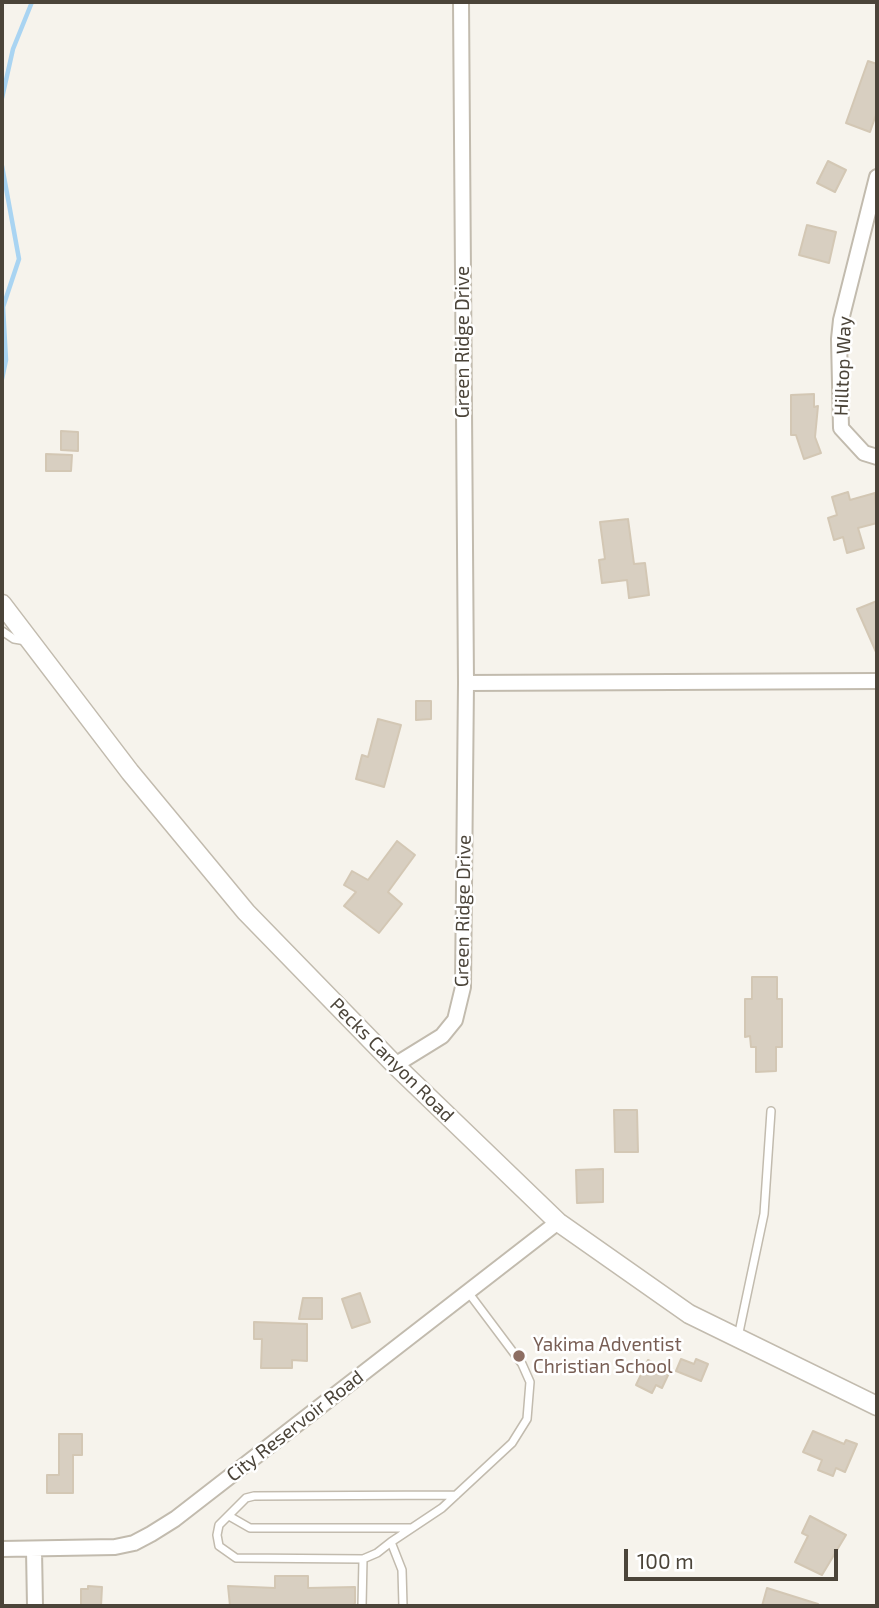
<!DOCTYPE html>
<html>
<head>
<meta charset="utf-8">
<style>
	body { margin:0 }
	#map { position:relative; width:879px; height:1608px; overflow:hidden; background:#f6f3ec; font-family:"Exo 2",sans-serif }
	canvas { display:block }
	.frame { position:absolute; inset:0; border:4px solid #4b4439; pointer-events:none }
	.scale { position:absolute; left:624px; top:1549px; width:214px; height:32px; box-sizing:border-box; border:4px solid #4b4439; border-top:0; padding-left:9px; font-size:21px; line-height:24px; white-space:nowrap; color:#4b4439; -webkit-text-stroke:5px #fff; paint-order:stroke }
</style>
</head>
<body>
<div id="map">
<canvas width="879" height="1608"></canvas>
<div class="frame"></div>
<div class="scale">100 m</div>
</div>
<script>
const g = document.querySelector('canvas').getContext('2d');
g.lineJoin = 'round';
function shape(rows) {
  const path = new Path2D();
  for (const r of rows) {
    path.moveTo(r[0], r[1]);
    for (let i = 2; i < r.length; i += 2) path.lineTo(r[i], r[i + 1]);
  }
  return path;
}
function strokePath(path, color, width, dash) {
  g.strokeStyle = color;
  g.lineWidth = width;
  g.lineCap = dash ? 'butt' : 'round';
  g.setLineDash(dash || []);
  g.stroke(path);
}
function fill(path, color) {
  g.fillStyle = color;
  g.fill(path, 'evenodd');
}
function label(font, color, halo, rows, align = 'center') {
  g.font = font + ' "Exo 2",sans-serif';
  g.lineWidth = 5;
  g.setLineDash([]);
  g.textBaseline = 'middle';
  g.strokeStyle = halo;
  g.fillStyle = color;
  for (const [text, x, y, turn = 0] of rows) {
    g.save();
    g.translate(x, y);
    g.rotate((+turn || 0) * Math.PI / 180);
    g.textAlign = isNaN(turn) ? turn : align;
    if (halo) g.strokeText(text, 0, 0);
    g.fillText(text, 0, 0);
    g.restore();
  }
}
strokePath(shape([
	[2,98,13,49,32,2],
	[2,166,19,259,3,307,6,360,2,379]
]), '#a9d4f2', 4.5);
const building = shape([
	[868,61,877,64,877,112,870,132,846,123,868,61],
	[828,161,846,170,835,192,817,183,828,161],
	[807,225,836,232,829,263,799,255,807,225],
	[814,394,814,407,818,406,815,437,821,453,804,459,796,435,791,435,791,395,814,394],
	[61,431,78,432,78,451,61,450,61,431],
	[46,454,72,455,71,471,46,471,46,454],
	[848,492,850,500,875,493,877,523,858,528,864,548,847,553,843,537,834,540,828,518,837,515,832,497,848,492],
	[628,519,634,564,645,563,649,595,629,598,627,580,602,583,599,560,605,559,600,522,628,519],
	[877,601,877,652,876,652,857,609,877,601],
	[416,701,431,701,431,719,416,720,416,701],
	[378,719,401,725,384,787,356,779,362,755,368,757,378,719],
	[397,841,415,855,388,892,402,904,379,933,344,906,356,892,344,885,352,871,368,880,397,841],
	[752,977,777,977,777,999,782,999,782,1047,776,1047,776,1071,756,1072,756,1047,751,1047,750,1036,745,1037,745,999,752,999,752,977],
	[614,1110,637,1110,638,1152,615,1152,614,1110],
	[603,1169,603,1202,577,1203,576,1170,603,1169],
	[360,1293,370,1322,352,1328,342,1299,360,1293],
	[303,1298,322,1298,322,1319,299,1319,303,1298],
	[254,1322,307,1324,307,1361,292,1360,292,1368,261,1368,262,1339,254,1339,254,1322],
	[681,1359,694,1364,696,1359,708,1364,701,1381,676,1371,681,1359],
	[648,1360,670,1371,662,1388,656,1385,652,1393,636,1385,648,1360],
	[813,1431,844,1444,846,1440,857,1444,845,1472,836,1468,833,1476,818,1470,822,1460,803,1452,813,1431],
	[59,1434,82,1434,82,1455,73,1455,73,1493,47,1493,47,1475,59,1475,59,1434],
	[810,1516,846,1535,822,1575,795,1562,808,1536,802,1533,810,1516],
	[275,1576,308,1576,308,1588,355,1587,355,1603,353,1606,230,1606,228,1586,275,1588,275,1576],
	[88,1586,102,1587,101,1606,81,1606,81,1589,88,1589,88,1586],
	[767,1588,818,1604,818,1606,762,1606,767,1588]
]);
fill(building, '#d8cfc1');
strokePath(building, '#d3c7b4', 2);
const service = shape([
	[2,631,14,639,26,641],
	[738,1337,764,1214,771,1111],
	[229,1516,250,1528,411,1528],
	[391,1542,377,1553,363,1559,236,1558,219,1546,217,1535,219,1525,246,1498,254,1496,456,1495],
	[362,1606,363,1559],
	[403,1606,402,1570,391,1542,442,1508,512,1443,527,1419,530,1382,522,1364,468,1292]
]);
const minor = shape([
	[877,177,841,320,839,339,841,428,864,453,877,457],
	[466,683,877,681],
	[395,1065,442,1036,455,1020,463,987,466,683,461,2],
	[2,1549,115,1547,134,1543,151,1534,175,1519,558,1222],
	[34,1550,35,1606]
]);
const tertiary = shape([
	[2,604,130,772,246,912,395,1065,558,1222,689,1314,877,1406]
]);
strokePath(service, '#c2bbae', 10);
strokePath(minor, '#c2bbae', 18);
strokePath(tertiary, '#c2bbae', 21);
strokePath(service, '#fff', 7);
strokePath(minor, '#fff', 14);
strokePath(tertiary, '#fff', 18);
for (const [x, y, r, color] of [
	[519,1356,7,"#8d6e63"]
]) {
  const dot = new Path2D();
  dot.arc(x, y, r, 0, 2 * Math.PI);
  g.fillStyle = color;
  g.fill(dot);
  strokePath(dot, '#fff', 2.5);
}
label('19px', '#4b4439', '#fff', [
	["Green Ridge Drive",463,342,-90],
	["Hilltop Way",843,366,-88],
	["Green Ridge Drive",463,911,-89],
	["Pecks Canyon Road",392,1060,45],
	["City Reservoir Road",295,1426,-38]
]);
label('19px', '#785e54', '#fff', [
	["Yakima Adventist",533,1345],
	["Christian School",533,1367]
], 'left');
</script>
</body>
</html>
